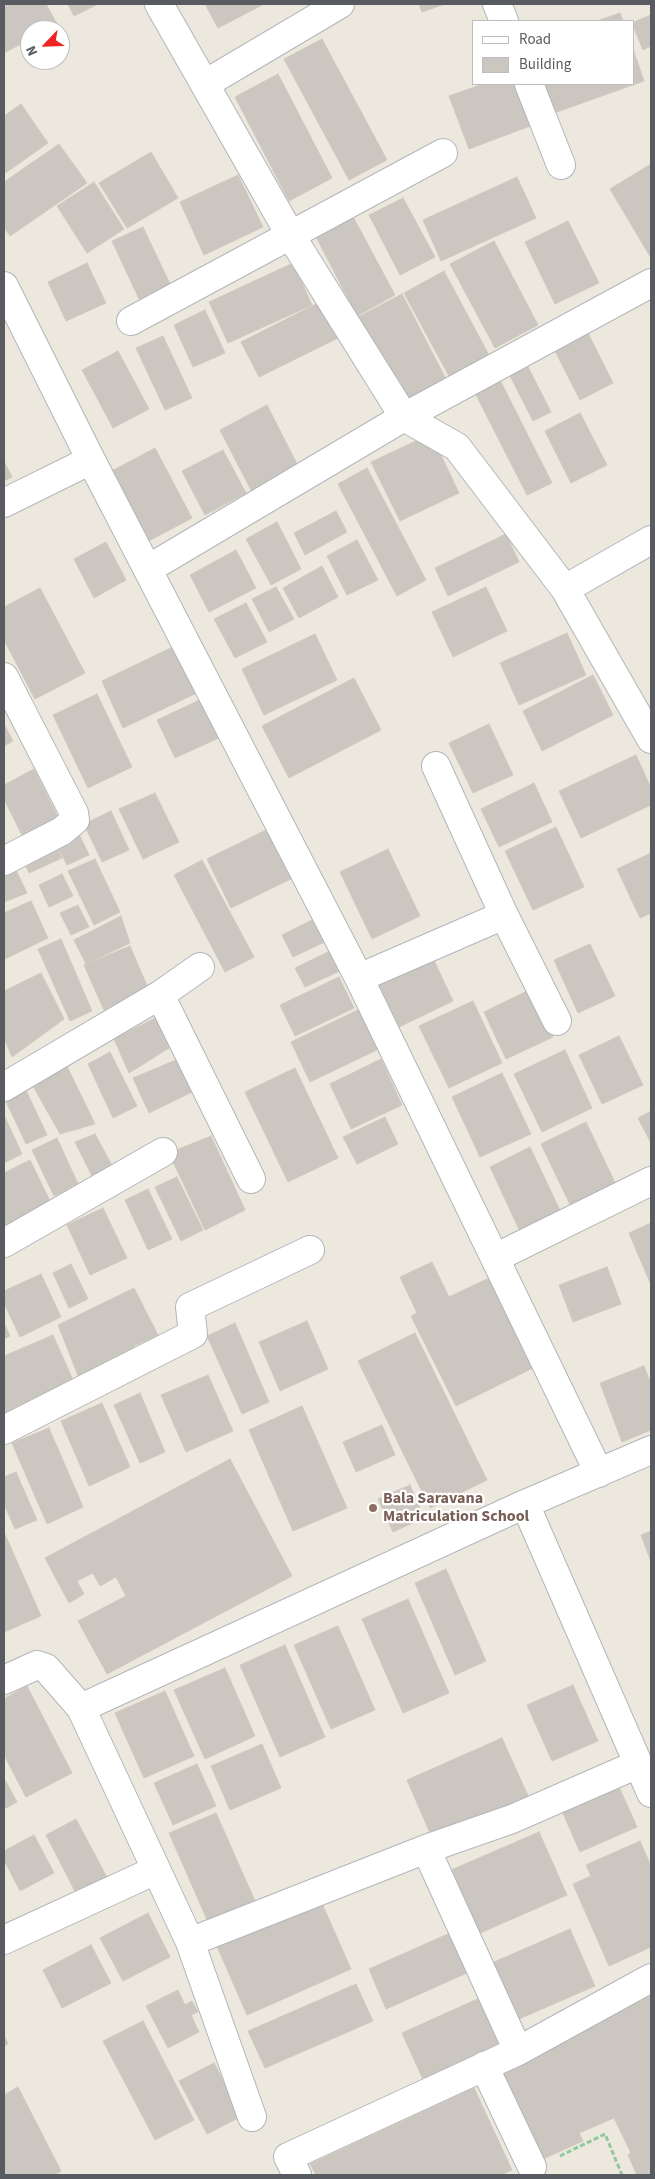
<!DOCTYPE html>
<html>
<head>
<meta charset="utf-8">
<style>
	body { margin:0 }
	#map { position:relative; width:655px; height:2179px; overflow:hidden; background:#ece8de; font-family:"Source Sans 3",sans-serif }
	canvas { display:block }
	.frame { position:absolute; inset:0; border:5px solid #585c61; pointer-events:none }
	.legend { position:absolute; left:472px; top:20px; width:162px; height:65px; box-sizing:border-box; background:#fff; border:1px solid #bcbec0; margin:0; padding:6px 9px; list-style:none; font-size:15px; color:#585c61 }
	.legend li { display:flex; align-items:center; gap:10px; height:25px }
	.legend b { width:25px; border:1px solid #bcbec0 }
	.north { position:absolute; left:20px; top:20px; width:50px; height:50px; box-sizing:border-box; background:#fff; border:1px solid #bcbec0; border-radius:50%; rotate:246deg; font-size:14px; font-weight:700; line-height:20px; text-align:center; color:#585c61 }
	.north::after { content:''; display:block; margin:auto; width:18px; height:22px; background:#ef2421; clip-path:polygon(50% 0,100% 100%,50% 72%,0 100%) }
</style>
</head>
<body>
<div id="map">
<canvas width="655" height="2179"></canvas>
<div class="frame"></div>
<ul class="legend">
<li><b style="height:6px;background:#fff"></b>Road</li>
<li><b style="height:14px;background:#ccc6c0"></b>Building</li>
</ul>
<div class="north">N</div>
</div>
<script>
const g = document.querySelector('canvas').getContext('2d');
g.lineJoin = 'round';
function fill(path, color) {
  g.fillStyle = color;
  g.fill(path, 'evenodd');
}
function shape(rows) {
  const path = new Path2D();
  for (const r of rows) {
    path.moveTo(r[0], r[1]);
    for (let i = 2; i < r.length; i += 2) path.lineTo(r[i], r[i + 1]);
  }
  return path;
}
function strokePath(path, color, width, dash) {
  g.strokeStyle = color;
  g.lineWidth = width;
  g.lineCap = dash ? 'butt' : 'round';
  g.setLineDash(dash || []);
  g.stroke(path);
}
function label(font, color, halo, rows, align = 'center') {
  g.font = font + ' "Source Sans 3",sans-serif';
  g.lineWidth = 4.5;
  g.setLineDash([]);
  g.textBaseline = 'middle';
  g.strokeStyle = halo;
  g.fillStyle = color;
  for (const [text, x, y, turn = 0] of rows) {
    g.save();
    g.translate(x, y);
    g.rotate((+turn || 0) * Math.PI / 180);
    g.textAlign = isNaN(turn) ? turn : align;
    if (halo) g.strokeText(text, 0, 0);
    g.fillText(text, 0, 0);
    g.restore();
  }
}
const building = shape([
	[4,4,46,4,57,24,46,30,30,30,30,39,4,53,4,4],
	[68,4,98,4,74,16,68,4],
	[205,4,264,4,218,28,205,4],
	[419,4,445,4,422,12,419,4],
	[620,13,623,21,597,21,620,13],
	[651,15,651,46,643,50,634,28,634,22,651,15],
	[322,39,387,160,349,180,284,59,322,39],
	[634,52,644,81,554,113,544,84,634,84,634,52],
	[278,74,332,178,289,201,235,97,278,74],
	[483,84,515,84,530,126,469,149,449,96,483,84],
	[21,104,48,143,4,174,4,116,21,104],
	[59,144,87,183,10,236,4,227,4,182,59,144],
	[151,152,178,198,127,228,99,183,151,152],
	[651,164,651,258,610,189,651,164],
	[238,175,263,227,204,255,180,202,238,175],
	[517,177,536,218,441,261,423,220,517,177],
	[94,182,124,229,87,253,57,206,94,182],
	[403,198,435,257,400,275,369,215,403,198],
	[350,211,395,295,357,316,313,231,350,211],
	[568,221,599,283,555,304,525,242,568,221],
	[143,227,170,284,139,299,112,241,143,227],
	[494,241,538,325,495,348,450,264,494,241],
	[87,263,106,303,66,321,48,282,87,263],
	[293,263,312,305,228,343,209,302,293,263],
	[444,271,490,357,450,378,404,293,444,271],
	[402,294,447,381,403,404,358,317,402,294],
	[322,301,340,337,259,377,241,342,322,301],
	[205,310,225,353,193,367,174,325,205,310],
	[588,333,613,383,580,400,554,349,588,333],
	[163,336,192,398,165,410,136,348,163,336],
	[118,351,149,409,113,428,82,370,118,351],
	[525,361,551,412,533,421,507,370,525,361],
	[498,376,552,483,527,495,473,389,498,376],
	[267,405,300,470,253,494,220,430,267,405],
	[580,413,607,465,571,483,545,431,580,413],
	[431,434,459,493,400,521,371,462,431,434],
	[155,448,192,518,145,543,108,473,155,448],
	[223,450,246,493,205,515,182,471,223,450],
	[4,461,12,477,4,481,4,461],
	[367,468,426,580,397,596,338,484,367,468],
	[336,511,347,532,305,555,294,533,336,511],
	[277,522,301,569,271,585,246,539,277,522],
	[506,534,519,562,448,596,435,568,506,534],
	[357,540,378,580,347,595,327,556,357,540],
	[106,542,126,580,94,598,74,559,106,542],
	[236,550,256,588,209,612,190,575,236,550],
	[322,566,338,597,299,618,283,588,322,566],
	[276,587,294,619,269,632,252,599,276,587],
	[486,587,507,631,453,657,432,612,486,587],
	[40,588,85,673,35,699,4,640,4,607,40,588],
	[246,603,267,642,235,658,214,619,246,603],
	[567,633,586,675,519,705,500,663,567,633],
	[315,634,337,680,264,715,242,669,315,634],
	[179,644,201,691,123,728,102,681,179,644],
	[593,675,613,715,542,751,523,711,593,675],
	[354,678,381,730,289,778,262,726,354,678],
	[97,694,132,767,88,788,53,715,97,694],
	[204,698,223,736,175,758,157,720,204,698],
	[4,724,13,741,4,746,4,724],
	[489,724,513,775,473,793,449,743,489,724],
	[636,755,651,788,651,805,581,838,559,791,636,755],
	[34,769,63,827,27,845,4,799,4,785,34,769],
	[534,783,552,822,499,847,481,809,534,783],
	[155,793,179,842,143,859,119,809,155,793],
	[111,811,129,850,102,862,84,824,111,811],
	[556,827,584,887,533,910,505,851,556,827],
	[270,828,295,877,231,908,207,859,270,828],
	[78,832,89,855,67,865,56,843,78,832],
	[54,840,62,858,29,873,21,856,54,840],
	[388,849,420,916,372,939,340,872,388,849],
	[651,853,651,913,640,918,617,869,651,853],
	[95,859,120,912,94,925,68,871,95,859],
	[202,860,254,957,225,972,174,875,202,860],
	[14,866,27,893,4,902,4,871,14,866],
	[62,874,73,896,49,907,39,885,62,874],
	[31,901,48,938,5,959,4,913,31,901],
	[78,905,89,927,71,935,60,913,78,905],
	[121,916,130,943,86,964,74,940,121,916],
	[318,917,329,940,293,957,282,935,318,917],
	[61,939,92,1011,70,1021,38,949,61,939],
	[590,944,615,996,578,1013,554,960,590,944],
	[130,946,148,988,104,1010,84,965,130,946],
	[332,950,342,970,305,987,295,968,332,950],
	[431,954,453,1001,399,1027,377,980,431,954],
	[41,973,64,1019,12,1057,4,1038,4,991,41,973],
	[339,977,354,1008,295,1036,280,1005,339,977],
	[531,989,553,1037,506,1059,484,1012,531,989],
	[473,1001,502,1063,449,1088,419,1026,473,1001],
	[362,1008,381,1048,310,1082,291,1042,362,1008],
	[159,1016,174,1045,129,1073,114,1039,159,1016],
	[619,1036,643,1085,602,1104,579,1055,619,1036],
	[565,1050,592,1108,542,1132,514,1074,565,1050],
	[110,1052,137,1106,113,1118,88,1064,110,1052],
	[183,1057,198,1089,149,1113,133,1078,183,1057],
	[381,1059,402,1105,351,1129,330,1084,381,1059],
	[65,1062,95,1124,60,1134,29,1079,65,1062],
	[295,1068,338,1158,288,1182,245,1092,295,1068],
	[502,1073,531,1134,480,1157,452,1097,502,1073],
	[23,1084,47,1135,26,1144,4,1097,23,1084],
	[651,1111,651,1143,638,1118,651,1111],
	[4,1115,22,1154,4,1163,4,1115],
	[385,1117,398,1144,357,1164,343,1137,385,1117],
	[586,1122,620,1193,575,1215,541,1144,586,1122],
	[95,1134,115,1171,94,1180,75,1142,95,1134],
	[211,1136,245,1210,205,1230,169,1153,211,1136],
	[57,1138,78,1184,54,1196,32,1150,57,1138],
	[530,1147,565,1221,524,1240,490,1167,530,1147],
	[30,1160,52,1205,7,1227,4,1221,4,1173,30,1160],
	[177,1177,203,1230,181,1241,155,1187,177,1177],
	[148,1189,172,1239,148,1250,125,1200,148,1189],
	[103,1208,127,1258,90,1275,67,1225,103,1208],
	[651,1223,651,1285,629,1233,651,1223],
	[432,1262,449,1297,489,1278,533,1368,456,1406,411,1316,417,1313,400,1277,432,1262],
	[71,1264,88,1299,69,1308,53,1273,71,1264],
	[607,1267,621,1304,573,1322,559,1285,607,1267],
	[41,1274,61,1317,20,1337,4,1303,4,1291,41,1274],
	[134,1288,158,1335,134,1346,139,1357,81,1383,58,1325,134,1288],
	[307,1321,328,1369,280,1391,259,1342,307,1321],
	[4,1323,10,1336,4,1339,4,1323],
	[235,1323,269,1402,242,1414,207,1336,235,1323],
	[415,1333,487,1480,430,1508,358,1361,415,1333],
	[53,1335,76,1387,4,1419,4,1356,53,1335],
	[644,1366,651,1384,651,1430,622,1442,600,1383,644,1366],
	[208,1375,233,1431,186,1452,161,1395,208,1375],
	[140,1393,165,1452,140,1463,114,1405,140,1393],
	[102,1403,130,1467,89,1486,61,1421,102,1403],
	[302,1406,347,1508,293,1531,249,1430,302,1406],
	[382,1425,395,1455,356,1472,343,1442,382,1425],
	[49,1428,83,1507,47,1524,12,1443,49,1428],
	[230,1459,292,1576,107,1674,78,1621,126,1596,116,1577,100,1586,93,1573,77,1581,84,1594,69,1603,45,1558,230,1459],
	[16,1472,37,1520,15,1529,4,1504,4,1477,16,1472],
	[410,1485,424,1518,393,1532,378,1499,410,1485],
	[651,1531,651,1562,641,1535,651,1531],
	[4,1532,41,1616,4,1632,4,1532],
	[446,1569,486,1661,455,1675,415,1583,446,1569],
	[408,1599,449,1693,403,1713,362,1619,408,1599],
	[338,1626,375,1710,331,1729,294,1645,338,1626],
	[285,1645,325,1737,280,1757,240,1665,285,1645],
	[225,1668,255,1736,205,1759,174,1690,225,1668],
	[573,1685,598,1741,552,1761,527,1705,573,1685],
	[27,1686,72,1773,26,1797,4,1755,4,1699,27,1686],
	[165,1691,194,1756,144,1778,115,1713,165,1691],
	[502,1738,529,1798,433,1840,407,1780,502,1738],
	[262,1744,281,1788,230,1810,211,1766,262,1744],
	[197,1764,216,1806,173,1825,154,1783,197,1764],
	[4,1778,17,1802,4,1809,4,1778],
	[615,1778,637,1827,580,1852,558,1802,615,1778],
	[216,1813,255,1901,208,1922,169,1833,216,1813],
	[76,1819,111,1885,80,1901,46,1835,76,1819],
	[539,1832,567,1895,471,1937,444,1873,539,1832],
	[34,1835,54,1873,20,1891,4,1860,4,1851,34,1835],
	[640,1841,651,1866,651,1947,609,1966,573,1884,591,1876,586,1865,640,1841],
	[320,1899,351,1969,247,2015,216,1944,320,1899],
	[148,1913,170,1957,123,1981,100,1938,148,1913],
	[570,1929,595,1986,512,2022,487,1965,570,1929],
	[450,1933,467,1973,386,2009,369,1969,450,1933],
	[91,1945,111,1983,62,2008,43,1970,91,1945],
	[356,1984,373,2021,265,2068,248,2031,356,1984],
	[178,1990,185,2005,192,2001,198,2012,191,2015,199,2032,168,2048,146,2006,178,1990],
	[484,1996,508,2050,426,2086,402,2033,484,1996],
	[651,1996,651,2175,637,2175,628,2155,631,2153,614,2118,579,2133,583,2141,541,2160,498,2067,651,1996],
	[143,2021,194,2120,155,2140,103,2041,143,2021],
	[4,2035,8,2044,4,2046,4,2035],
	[214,2063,242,2116,207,2134,179,2081,214,2063],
	[18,2087,61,2171,54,2175,4,2175,4,2095,18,2087],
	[474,2088,512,2170,501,2175,316,2175,310,2164,474,2088]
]);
fill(building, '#ccc6c0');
strokePath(building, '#d0c9bd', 1);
const minor = shape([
	[159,4,291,236,404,417,457,447,565,589,651,739],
	[497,4,504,21],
	[205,84,340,4],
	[529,84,561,165],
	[4,286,91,460,359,978,599,1473],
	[131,321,443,153],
	[4,503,91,460],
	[148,569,404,417,651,283],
	[565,589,651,540],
	[4,677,74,813,75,820,62,831,4,861],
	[436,766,504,915],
	[359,978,504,915,557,1021],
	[160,995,251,1179],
	[4,1087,160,995,200,967],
	[4,1243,163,1152],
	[495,1258,651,1181],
	[4,1430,193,1334,190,1307,310,1250],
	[525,1504,651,1793],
	[4,1680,37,1665,46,1668,81,1708,190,1942,252,2117],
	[81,1708,525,1504,651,1450],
	[426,1849,518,2051],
	[4,1940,156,1870],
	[190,1942,426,1849,512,1819,638,1764],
	[484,2066,532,2167],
	[297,2175,288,2157,518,2051,651,1978]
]);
strokePath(minor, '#b2b6ba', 30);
strokePath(shape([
	[560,2156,605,2134,622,2175]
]), '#92c79e', 3, [5, 2.5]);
strokePath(minor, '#fff', 28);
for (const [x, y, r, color] of [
	[373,1508,5,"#8d6e63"]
]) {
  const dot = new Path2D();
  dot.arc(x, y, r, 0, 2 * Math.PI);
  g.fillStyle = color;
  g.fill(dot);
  strokePath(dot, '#fff', 2);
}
label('bold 16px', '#785e54', '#fff', [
	["Bala Saravana",383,1499],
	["Matriculation School",383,1517]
], 'left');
</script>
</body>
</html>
